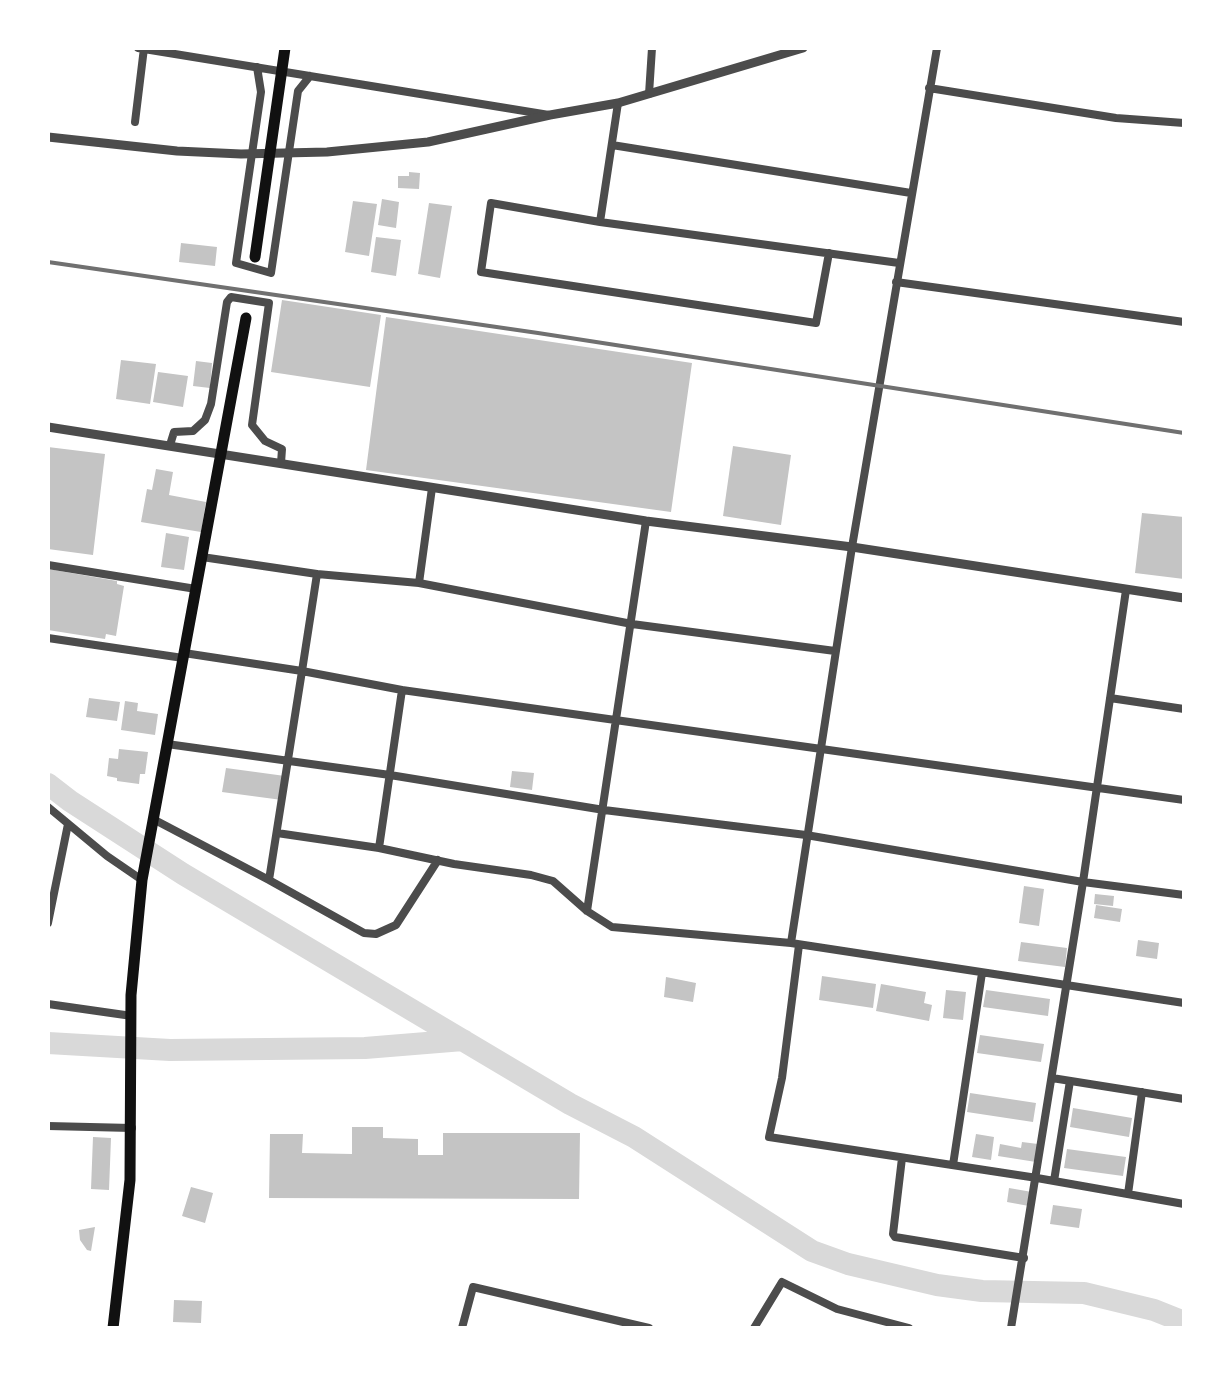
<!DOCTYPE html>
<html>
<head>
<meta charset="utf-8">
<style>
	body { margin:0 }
	#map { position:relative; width:1232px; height:1376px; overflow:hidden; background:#fff; font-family:"Playfair Display",serif }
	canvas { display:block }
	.frame { position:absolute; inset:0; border:50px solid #fff; pointer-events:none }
</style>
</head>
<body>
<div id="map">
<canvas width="1232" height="1376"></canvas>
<div class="frame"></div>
</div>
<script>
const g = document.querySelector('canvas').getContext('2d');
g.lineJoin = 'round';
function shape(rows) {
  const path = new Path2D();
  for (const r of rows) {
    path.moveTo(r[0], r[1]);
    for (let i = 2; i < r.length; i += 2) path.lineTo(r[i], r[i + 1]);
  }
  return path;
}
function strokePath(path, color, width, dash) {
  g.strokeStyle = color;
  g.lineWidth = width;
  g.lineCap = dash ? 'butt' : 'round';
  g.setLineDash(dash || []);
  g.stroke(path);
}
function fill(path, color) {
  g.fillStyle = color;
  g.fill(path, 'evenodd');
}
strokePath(shape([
	[48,784,70,801,183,874,570,1104,634,1137,812,1251,848,1264,937,1285,982,1291,1084,1293,1154,1310,1184,1322],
	[48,1043,170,1050,365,1048,463,1040]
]), '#d9d9d9', 22);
fill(shape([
	[409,172,420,173,419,189,398,188,398,176,409,176],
	[382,199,399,202,396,228,378,225],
	[353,201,377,204,369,256,345,252],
	[429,203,452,206,440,278,418,274],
	[376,237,401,240,396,276,371,272],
	[181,243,217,247,215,266,179,262],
	[282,300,381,315,370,387,271,372],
	[386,317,692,363,671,512,366,470],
	[121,360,156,364,150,404,116,399],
	[196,361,212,363,210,388,193,386],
	[158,372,188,376,183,407,153,402],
	[733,446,791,455,781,525,723,516],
	[48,447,105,454,93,555,48,549],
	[156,469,173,472,169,495,206,502,201,532,141,522,147,489,152,490],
	[1142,513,1184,517,1184,579,1135,573],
	[166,533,189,537,184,570,161,567],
	[48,569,117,581,117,584,124,586,116,636,106,634,105,639,48,630],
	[89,698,120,702,117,721,86,717],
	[125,701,138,703,137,711,158,714,155,735,121,730],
	[119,749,148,752,145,774,140,774,139,784,117,781,117,778,107,776,109,758,118,759],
	[226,768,285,776,282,800,222,792],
	[512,771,534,773,532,790,510,787],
	[1024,886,1044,889,1039,926,1019,923],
	[1095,894,1114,896,1113,906,1094,904],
	[1096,905,1122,909,1120,922,1094,918],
	[1138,940,1159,943,1157,959,1136,956],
	[1021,942,1067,948,1065,967,1018,961],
	[822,976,876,984,873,1008,819,1000],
	[666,977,696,983,693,1002,664,997],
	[881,984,926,992,924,1003,932,1005,929,1021,876,1011],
	[946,990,966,992,963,1020,943,1018],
	[986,990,1050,999,1048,1016,983,1007],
	[980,1035,1044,1044,1041,1062,977,1053],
	[970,1093,1036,1103,1033,1122,967,1112],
	[1073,1108,1132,1118,1129,1137,1070,1127],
	[352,1127,383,1127,383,1138,418,1139,418,1155,443,1155,443,1133,580,1133,579,1199,269,1198,270,1134,303,1134,302,1153,352,1154],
	[976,1134,994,1137,991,1160,972,1157],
	[93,1137,111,1138,109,1190,91,1189],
	[1022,1142,1038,1144,1036,1162,998,1156,1000,1144,1021,1148],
	[1067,1149,1126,1157,1123,1176,1064,1168],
	[191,1187,213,1193,205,1223,182,1216],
	[1009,1188,1032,1192,1029,1206,1007,1202],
	[1053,1205,1082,1209,1079,1228,1050,1224],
	[95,1227,91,1251,87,1250,80,1240,79,1230],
	[174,1300,202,1301,201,1323,173,1322]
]), '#c4c4c4');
strokePath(shape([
	[138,48,549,115],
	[257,67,261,92,236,263,271,273,298,91,310,76],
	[929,88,1116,118,1184,123],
	[649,94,652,48],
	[135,122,144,48],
	[612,145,911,193],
	[600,222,618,103],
	[829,253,816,323,481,272,491,203,600,222,899,263],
	[896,282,1184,322],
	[170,445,174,432,193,431,205,420,211,404,227,302,231,297,269,303,252,425,265,441,282,449,281,463],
	[432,488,419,583,317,574,302,671,402,690,379,848,454,864,531,875,553,881,587,911,612,927,791,943,1184,1003],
	[202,557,317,574],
	[48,565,196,589],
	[419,583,632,624,835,651],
	[48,638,183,658],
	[402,690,1184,800],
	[1110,698,1184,709],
	[167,744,390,775,604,810,806,835,1083,882,1184,895],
	[48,807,107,856,142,880],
	[153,819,269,880,302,671,184,653],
	[277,833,379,848],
	[269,880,364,933,376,934,396,925,438,860],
	[587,911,646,521],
	[48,923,68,824],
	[791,943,852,547,937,48],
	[799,945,782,1078,769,1137,1037,1178,1184,1204],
	[48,1004,132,1016],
	[1052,1078,1184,1099],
	[48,1126,132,1128],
	[902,1158,893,1234,895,1237,1024,1258],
	[953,1165,982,973],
	[1054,1181,1070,1081],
	[1128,1194,1142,1092],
	[462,1328,473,1287,649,1328],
	[754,1328,782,1282,837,1309,909,1328],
	[1011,1328,1083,882,1126,590]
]), '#4c4c4c', 8);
strokePath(shape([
	[48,137,177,151,241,154,327,152,428,142,550,115,618,103,803,48],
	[48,427,646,521,852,547,1184,598]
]), '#4c4c4c', 9);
strokePath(shape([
	[255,257,285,48],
	[113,1328,130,1180,131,995,142,880,246,318]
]), '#111', 11);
strokePath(shape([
	[48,262,538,333,1184,433]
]), '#707070', 4);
</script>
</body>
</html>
